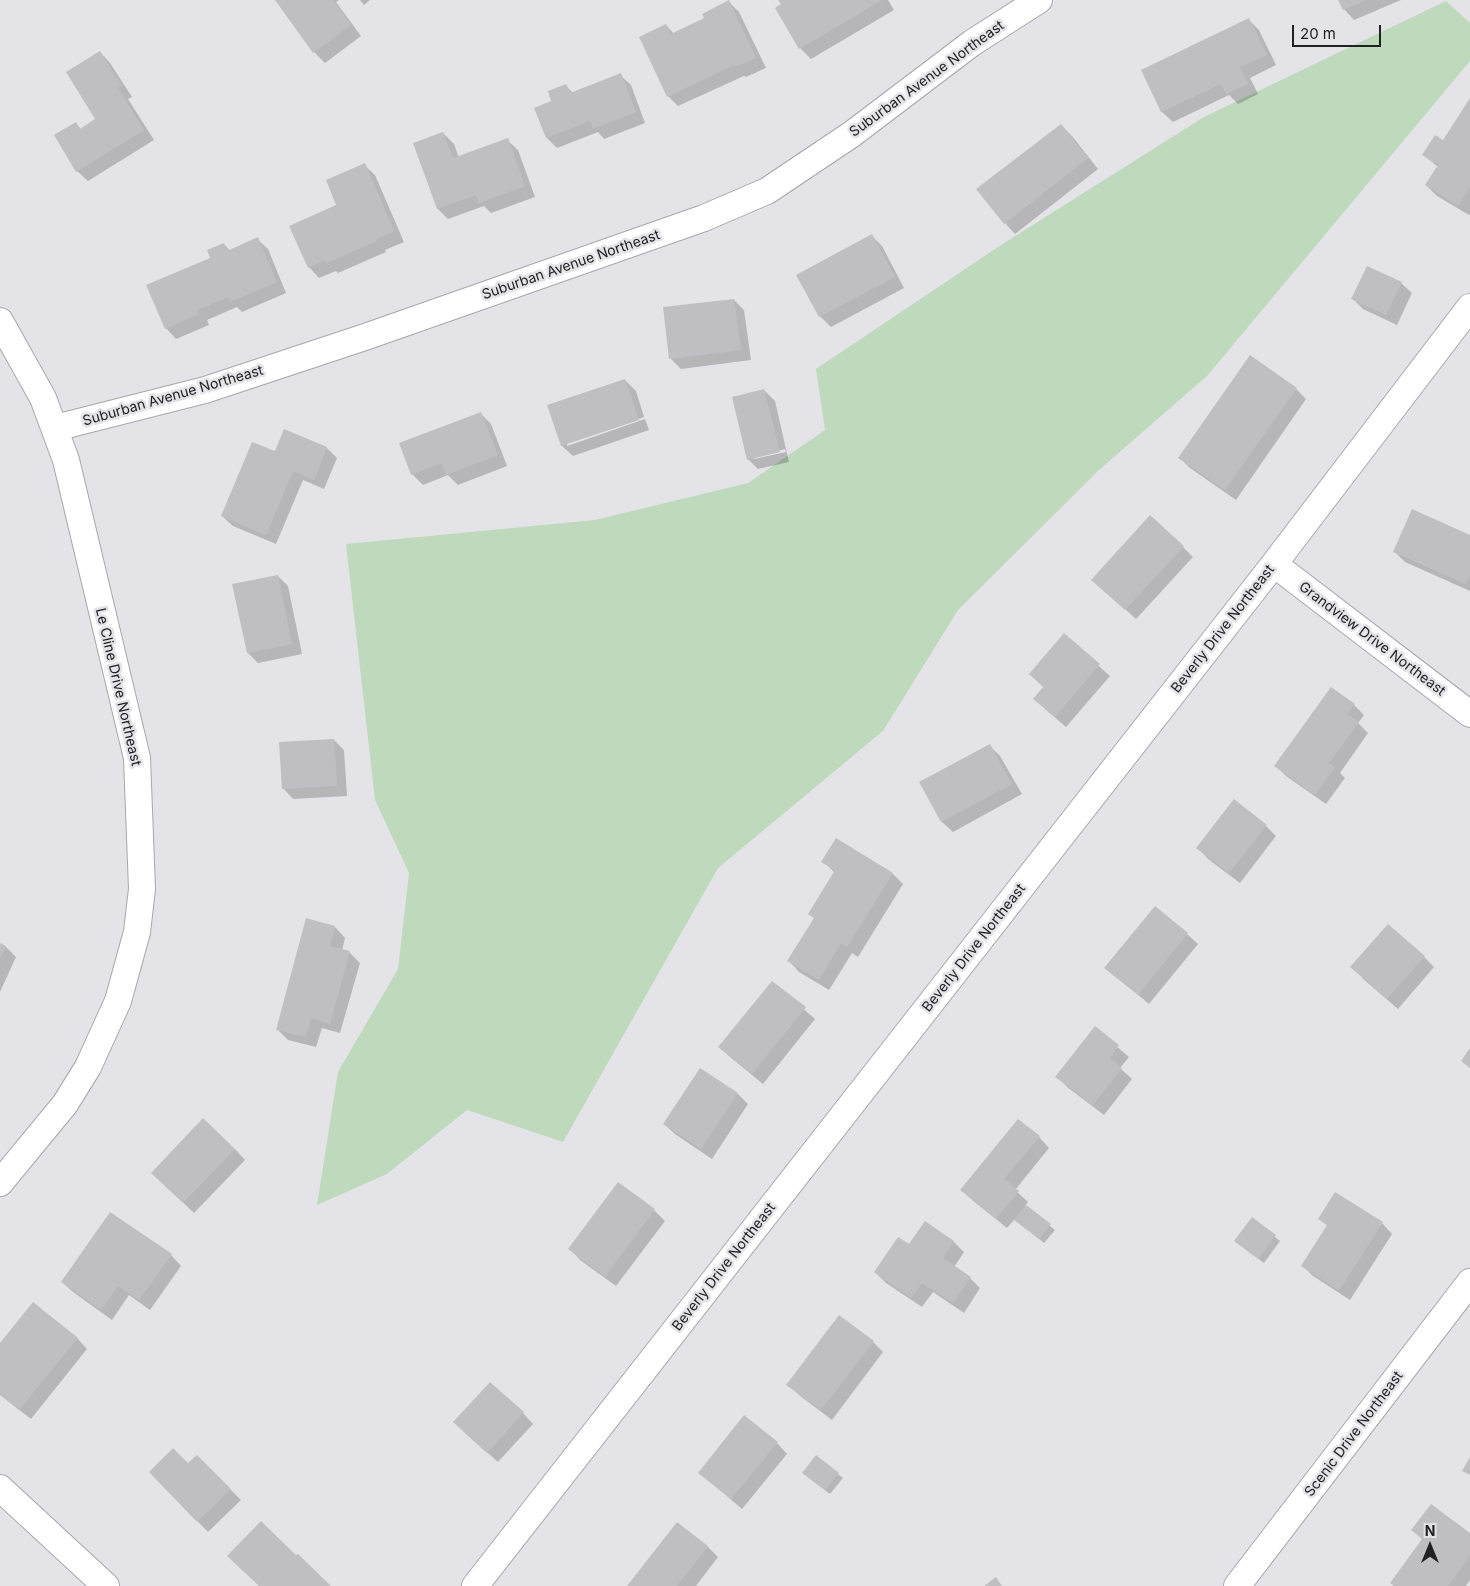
<!DOCTYPE html>
<html>
<head>
<meta charset="utf-8">
<style>
	body { margin:0 }
	#map { position:relative; width:1470px; height:1586px; overflow:hidden; background:#e4e4e8; font-family:Inter,sans-serif }
	canvas { display:block }
	.north { position:absolute; left:1405px; top:1521px; width:50px; height:50px; -webkit-text-stroke:4px #e4e4e8; paint-order:stroke; rotate:0deg; font-size:14px; font-weight:700; line-height:20px; text-align:center; color:#212123 }
	.north::after { content:''; display:block; margin:auto; width:18px; height:22px; background:#212123; clip-path:polygon(50% 0,100% 100%,50% 72%,0 100%) }
	.scale { position:absolute; left:1292px; top:25px; width:89px; height:22px; box-sizing:border-box; border:2px solid #212123; border-top:0; padding-left:6px; font-size:15px; line-height:18px; white-space:nowrap; color:#212123; -webkit-text-stroke:4px #e4e4e8; paint-order:stroke }
</style>
</head>
<body>
<div id="map">
<canvas width="1470" height="1586"></canvas>
<div class="north">N</div>
<div class="scale">20 m</div>
</div>
<script>
const g = document.querySelector('canvas').getContext('2d');
g.lineJoin = 'round';
function fill(path, color) {
  g.fillStyle = color;
  g.fill(path, 'evenodd');
}
function shape(rows) {
  const path = new Path2D();
  for (const r of rows) {
    path.moveTo(r[0], r[1]);
    for (let i = 2; i < r.length; i += 2) path.lineTo(r[i], r[i + 1]);
  }
  return path;
}
function strokePath(path, color, width, dash) {
  g.strokeStyle = color;
  g.lineWidth = width;
  g.lineCap = dash ? 'butt' : 'round';
  g.setLineDash(dash || []);
  g.stroke(path);
}
function label(font, color, halo, rows, align = 'center') {
  g.font = font + ' Inter,sans-serif';
  g.lineWidth = 5;
  g.setLineDash([]);
  g.textBaseline = 'middle';
  g.strokeStyle = halo;
  g.fillStyle = color;
  for (const [text, x, y, turn = 0] of rows) {
    g.save();
    g.translate(x, y);
    g.rotate((+turn || 0) * Math.PI / 180);
    g.textAlign = isNaN(turn) ? turn : align;
    if (halo) g.strokeText(text, 0, 0);
    g.fillText(text, 0, 0);
    g.restore();
  }
}
fill(shape([
	[1446,1,1470,23,1470,61,1207,376,1099,470,958,610,883,731,718,868,563,1142,467,1110,387,1174,317,1205,338,1072,398,969,409,873,375,800,346,544,595,520,748,483,825,430,816,369,1001,245,1204,117]
]), '#bed9bc');
fill(shape([
	[277,0,339,0,336,2,361,36,325,63,314,52],
	[360,0,370,0,364,5],
	[780,0,888,0,894,10,811,59,800,48,777,9,783,5],
	[1340,0,1401,0,1354,20,1344,9],
	[729,2,739,12,766,68,746,77,744,76,678,106,668,96,666,25,674,34,705,19],
	[1249,20,1259,30,1276,65,1250,78,1258,94,1238,104,1229,95,1173,122,1162,112,1142,70],
	[100,52,110,63,132,97,128,99,154,140,88,181,77,171,75,123,82,130,97,120],
	[620,75,631,85,645,123,604,139,598,132,557,148,547,138,552,101,566,86,573,93],
	[1470,100,1470,214,1469,215,1437,196,1426,185,1438,167,1424,155,1444,142],
	[1061,125,1072,136,1098,169,1015,234,1005,223],
	[443,133,454,144,459,158,507,140,518,150,535,197,491,213,484,206,448,219,438,209],
	[364,165,375,175,404,242,385,250,386,252,338,273,336,271,319,278,309,267,338,206],
	[872,236,882,246,904,288,831,327,820,316,798,275],
	[257,239,268,249,286,293,242,312,237,307,207,320,209,325,176,339,166,328,224,244,230,251],
	[1401,283,1412,293,1397,325,1363,309,1353,299],
	[734,300,744,310,751,360,681,369,671,359],
	[625,380,636,391,644,417,567,443,567,446,645,419,649,430,573,456,562,446,549,406],
	[1296,389,1306,399,1236,500,1190,468,1180,458],
	[764,390,775,401,789,462,758,469,748,459],
	[785,449,786,452,754,459,754,457],
	[480,413,491,424,507,466,458,485,448,475,423,485,412,474],
	[327,448,337,458,324,489,303,480,276,544,233,526,222,516,275,453],
	[1470,537,1470,591,1405,562,1394,551],
	[1183,547,1193,557,1136,619,1104,590],
	[278,576,288,586,302,654,258,663,248,653,234,585],
	[1064,635,1110,676,1066,727,1045,709],
	[1354,705,1364,715,1358,723,1368,733,1340,773,1345,778,1326,804,1286,776,1276,766],
	[334,740,344,750,347,796,293,799,283,788],
	[989,745,1000,756,1022,794,953,832,942,822,921,783],
	[1266,826,1276,836,1240,883,1208,859,1198,848],
	[837,839,893,874,903,884,858,957,852,953,829,990,799,972,789,961,815,919,810,914,835,873,823,861],
	[335,927,345,938,342,951,349,952,360,963,340,1033,322,1028,316,1047,288,1040,277,1029],
	[1187,934,1198,944,1149,1004,1106,968],
	[0,944,6,947,16,957,0,992],
	[1424,957,1434,967,1398,1009,1362,978],
	[772,982,815,1019,763,1084,730,1057,720,1047],
	[1095,1028,1129,1057,1120,1068,1132,1079,1104,1115,1067,1087,1057,1076],
	[701,1069,738,1094,748,1104,712,1159,675,1134,664,1124],
	[1039,1137,1049,1148,1015,1190,1028,1202,1025,1206,1055,1230,1044,1243,1015,1219,1007,1228,972,1200],
	[235,1149,245,1160,194,1213,153,1173],
	[618,1184,654,1210,665,1221,616,1286,580,1260,570,1249],
	[1319,1218,1382,1223,1392,1234,1350,1300,1313,1276,1303,1266,1328,1226],
	[1252,1219,1280,1241,1264,1263,1241,1245],
	[925,1223,954,1242,964,1252,954,1267,970,1278,980,1288,964,1313,933,1292,922,1307,886,1283,875,1272,909,1246],
	[171,1255,181,1266,150,1310,129,1295,112,1320,73,1292,62,1282],
	[77,1338,87,1349,31,1419,0,1395,0,1345],
	[873,1342,883,1352,832,1420,799,1395,788,1384],
	[523,1413,533,1424,498,1462,465,1433],
	[777,1443,787,1454,742,1509,700,1473],
	[197,1456,241,1500,208,1532,150,1472,188,1465],
	[838,1474,843,1478,830,1494,809,1478],
	[678,1524,708,1547,718,1557,696,1586,629,1586],
	[1413,1530,1470,1535,1470,1580,1466,1586,1395,1586,1423,1540]
]), '#0003');
fill(shape([
	[275,0,333,0,351,25,313,53],
	[729,0,756,58,734,67,734,65,667,97,639,37,666,24,671,34,704,18,702,14],
	[778,0,882,0,799,49,775,8,781,4],
	[1338,0,1366,0,1343,10],
	[1249,18,1267,55,1240,67,1248,84,1226,94,1221,84,1161,112,1141,70],
	[100,51,122,86,118,88,144,130,76,172,54,135,76,122,80,129,95,119,66,72],
	[621,73,636,112,593,129,590,121,546,138,534,108,551,101,548,91,566,84,570,93],
	[1470,98,1470,187,1458,206,1425,185,1438,165,1422,155,1435,135,1443,140],
	[1061,124,1088,158,1004,224,976,189],
	[443,132,453,158,508,138,525,186,479,203,476,195,437,209,413,143],
	[365,163,394,231,376,239,377,241,326,263,325,260,308,268,289,226,336,205,326,180],
	[872,234,895,277,819,317,796,275],
	[258,237,277,282,230,302,228,297,197,310,199,314,165,329,146,285,210,258,207,250,224,243,227,251],
	[1367,266,1402,282,1386,315,1351,299],
	[734,299,741,350,669,359,663,307],
	[1250,355,1297,388,1225,490,1178,458],
	[625,379,639,420,561,446,547,405],
	[764,389,780,452,747,460,732,397],
	[481,412,498,455,446,475,441,463,411,475,399,443],
	[284,429,327,447,314,480,293,471,266,535,221,516,252,442,275,451],
	[1412,509,1470,535,1470,575,1466,584,1393,552],
	[1150,515,1184,546,1125,610,1091,580],
	[278,575,292,644,247,653,232,584],
	[1064,633,1100,664,1055,717,1033,699,1043,687,1029,674],
	[1331,687,1355,704,1347,714,1359,722,1329,763,1335,767,1315,795,1274,766],
	[334,739,337,786,282,789,279,742],
	[990,744,1012,784,941,822,919,782],
	[1234,799,1267,825,1229,873,1196,848],
	[836,838,893,873,847,947,841,943,819,980,787,961,814,918,808,914,835,870,821,862],
	[1155,906,1188,933,1138,995,1104,968],
	[306,918,335,926,330,946,350,951,330,1024,311,1018,306,1037,276,1030],
	[1388,924,1425,956,1387,999,1350,967],
	[0,943,6,946,0,959],
	[772,981,806,1007,752,1074,718,1047],
	[1095,1026,1119,1045,1110,1058,1122,1068,1093,1105,1055,1077],
	[1470,1048,1470,1068,1461,1061],
	[700,1068,738,1093,701,1149,663,1124],
	[203,1118,235,1149,183,1203,151,1173],
	[1018,1119,1040,1136,1004,1179,1019,1191,996,1219,960,1190],
	[618,1182,655,1209,605,1277,568,1249],
	[1335,1192,1383,1222,1339,1291,1301,1266,1327,1225,1318,1219],
	[1026,1205,1051,1224,1039,1239,1014,1220],
	[110,1212,172,1254,139,1300,118,1286,101,1310,61,1282],
	[1252,1217,1276,1235,1258,1259,1234,1241],
	[925,1221,954,1241,943,1258,971,1277,953,1303,922,1283,911,1298,874,1272,898,1237,909,1244],
	[33,1302,78,1338,19,1410,0,1394,0,1343],
	[839,1315,874,1341,821,1410,786,1385],
	[490,1382,524,1412,487,1453,453,1422],
	[744,1415,778,1442,731,1499,698,1473],
	[173,1448,188,1463,197,1455,231,1489,197,1522,149,1472],
	[816,1455,839,1473,825,1490,802,1473],
	[1470,1457,1470,1475,1462,1471],
	[1431,1504,1470,1533,1470,1556,1448,1586,1394,1586,1390,1583,1422,1539,1411,1530],
	[261,1521,296,1555,298,1554,331,1586,259,1586,227,1556],
	[677,1522,708,1546,677,1586,627,1586],
	[996,1577,1002,1586,984,1586]
]), '#bfbfc3');
const street = shape([
	[0,321,43,398,66,460,137,758,142,889,137,932,118,1001,88,1067,65,1104,0,1183],
	[55,428,205,390,365,337,704,218,767,191,852,134,972,43,1039,0],
	[1274,564,1470,714],
	[0,1488,106,1586],
	[475,1586,1274,564,1470,307],
	[1237,1586,1470,1282]
]);
strokePath(street, '#a7a7aa', 28);
strokePath(street, '#fff', 26);
label('14px', '#212123', '#e4e4e8', [
	["Suburban Avenue Northeast",927,79,-36],
	["Suburban Avenue Northeast",571,265,-19],
	["Suburban Avenue Northeast",173,396,-16],
	["Beverly Drive Northeast",1223,629,-52],
	["Grandview Drive Northeast",1372,639,37],
	["Le Cline Drive Northeast",118,687,77],
	["Beverly Drive Northeast",974,948,-52],
	["Beverly Drive Northeast",724,1267,-52],
	["Scenic Drive Northeast",1354,1434,-53]
]);
</script>
</body>
</html>
